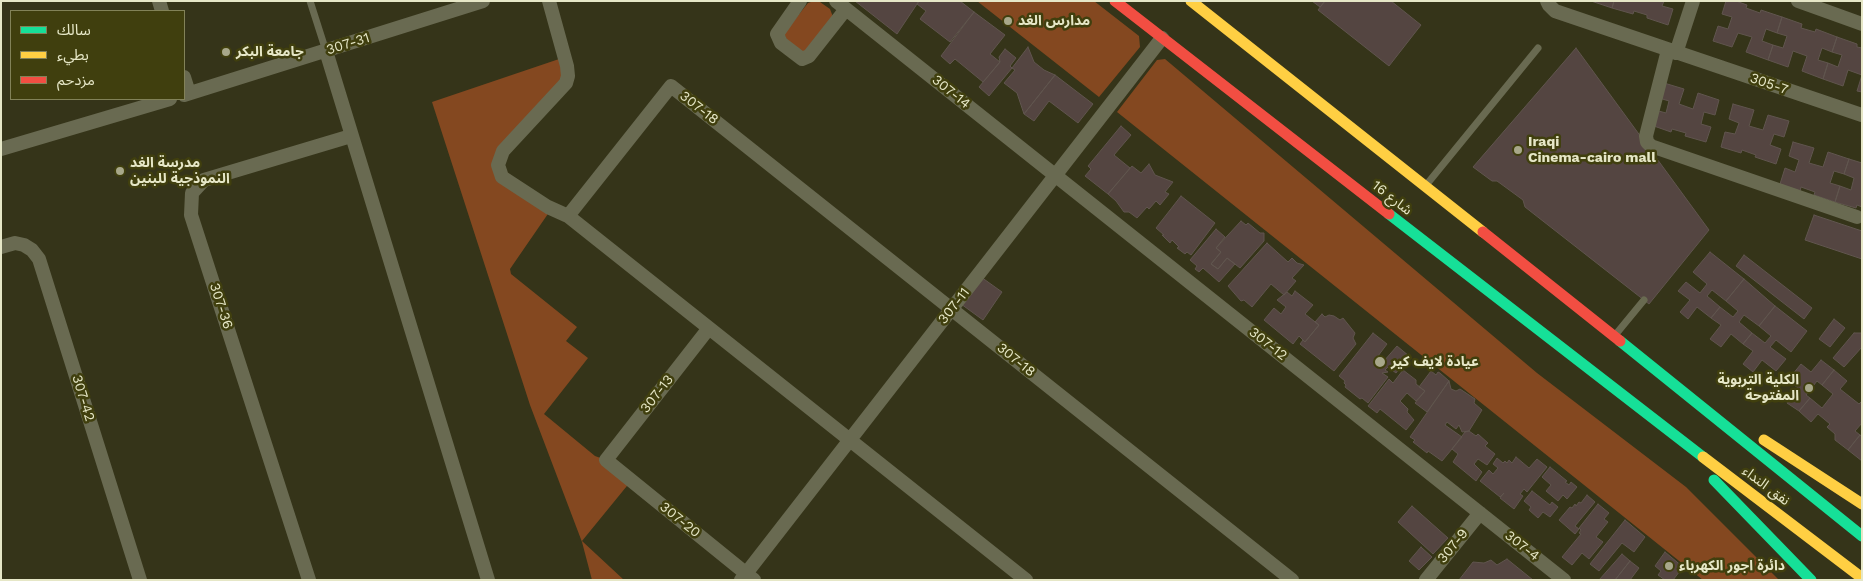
<!DOCTYPE html>
<html>
<head>
<meta charset="utf-8">
<style>
	body { margin:0 }
	#map { position:relative; width:1863px; height:581px; overflow:hidden; background:#353419; font-family:"Work Sans","Noto Sans Arabic",sans-serif }
	canvas { display:block }
	.frame { position:absolute; inset:0; border:2px solid #e6e7c7; pointer-events:none }
	.legend { position:absolute; left:10px; top:10px; width:175px; height:90px; box-sizing:border-box; background:#403f0e; border:1px solid #828258; margin:0; padding:6px 9px; list-style:none; font-size:15px; color:#e6e7c7 }
	.legend li { display:flex; align-items:center; gap:10px; height:25px }
	.legend b { width:25px; border:1px solid #828258 }
</style>
</head>
<body>
<div id="map">
<canvas width="1863" height="581"></canvas>
<div class="frame"></div>
<ul class="legend">
<li><b style="height:6px;background:#16e098"></b>سالك</li>
<li><b style="height:6px;background:#ffcf43"></b>بطيء</li>
<li><b style="height:6px;background:#f24e42"></b>مزدحم</li>
</ul>
</div>
<script>
const g = document.querySelector('canvas').getContext('2d');
g.lineJoin = 'round';
function fill(path, color) {
  g.fillStyle = color;
  g.fill(path, 'evenodd');
}
function shape(rows) {
  const path = new Path2D();
  for (const r of rows) {
    path.moveTo(r[0], r[1]);
    for (let i = 2; i < r.length; i += 2) path.lineTo(r[i], r[i + 1]);
  }
  return path;
}
function strokePath(path, color, width, dash) {
  g.strokeStyle = color;
  g.lineWidth = width;
  g.lineCap = dash ? 'butt' : 'round';
  g.setLineDash(dash || []);
  g.stroke(path);
}
function label(font, color, halo, rows, align = 'center') {
  g.font = font + ' "Work Sans","Noto Sans Arabic",sans-serif';
  g.lineWidth = 5;
  g.setLineDash([]);
  g.textBaseline = 'middle';
  g.strokeStyle = halo;
  g.fillStyle = color;
  for (const [text, x, y, turn = 0] of rows) {
    g.save();
    g.translate(x, y);
    g.rotate((+turn || 0) * Math.PI / 180);
    g.textAlign = isNaN(turn) ? turn : align;
    if (halo) g.strokeText(text, 0, 0);
    g.fillText(text, 0, 0);
    g.restore();
  }
}
fill(shape([
	[814,1,820,2,830,9,833,17,809,49,803,52,788,44,784,33,808,3],
	[977,1,1094,1,1139,36,1140,47,1099,97],
	[565,57,568,76,498,165,552,208,510,269,511,274,577,327,566,341,588,358,544,414,595,456,606,460,631,481,582,541,624,580,592,580,582,542,530,405,432,102],
	[1165,59,1537,373,1686,487,1779,580,1703,580,1117,112,1157,60]
]), '#844820');
const building = shape([
	[855,1,919,1,897,34,855,1],
	[919,1,960,1,974,12,950,42,920,19,926,11,917,4,919,1],
	[1312,1,1325,1,1320,7,1312,1],
	[1325,1,1391,1,1421,25,1389,66,1318,10,1325,1],
	[1591,1,1614,1,1612,8,1591,1],
	[1614,1,1664,1,1662,6,1673,9,1668,25,1647,18,1647,15,1634,11,1633,14,1612,8,1614,1],
	[1726,1,1736,1,1747,5,1746,8,1760,13,1761,10,1782,17,1777,33,1766,29,1762,41,1773,45,1768,60,1746,52,1752,37,1738,33,1732,47,1713,41,1718,26,1728,29,1732,17,1722,14,1726,1],
	[974,12,1005,35,990,54,1000,62,983,82,955,59,950,64,941,56,974,12],
	[1782,17,1802,24,1801,28,1815,32,1816,29,1837,37,1832,52,1822,48,1818,60,1828,63,1823,79,1802,71,1807,56,1793,51,1788,67,1768,60,1773,45,1783,48,1787,36,1777,33,1782,17],
	[1837,37,1857,44,1857,47,1862,48,1862,75,1848,70,1843,86,1823,79,1828,63,1838,67,1842,55,1832,52,1837,37],
	[1028,47,1034,62,1044,70,1055,75,1024,114,1017,93,1004,83,1015,70,1012,68,1028,47],
	[1576,48,1709,230,1649,304,1525,207,1523,200,1497,181,1492,181,1473,167,1576,48],
	[1005,49,1016,58,1010,66,1012,68,989,96,979,87,1000,62,999,57,1005,49],
	[1055,75,1093,104,1078,123,1049,101,1034,121,1024,114,1055,75],
	[1862,75,1862,92,1857,91,1862,75],
	[1664,83,1684,89,1679,104,1693,109,1698,93,1719,100,1715,115,1704,112,1701,124,1711,127,1706,142,1685,136,1686,133,1672,129,1671,132,1651,125,1655,110,1666,113,1669,101,1659,98,1664,83],
	[1733,104,1754,110,1749,126,1763,130,1768,115,1789,121,1784,137,1774,134,1770,145,1781,149,1776,164,1755,157,1756,155,1742,150,1741,153,1721,147,1725,132,1735,134,1739,123,1729,119,1733,104],
	[1121,126,1131,135,1114,155,1130,168,1108,194,1085,176,1091,169,1088,166,1121,126],
	[1793,142,1814,148,1809,163,1823,167,1828,152,1849,159,1844,174,1834,171,1830,183,1840,186,1835,202,1814,195,1815,192,1801,187,1800,191,1780,184,1785,168,1795,172,1799,160,1789,156,1793,142],
	[1849,159,1862,163,1862,207,1857,205,1856,208,1835,202,1840,186,1851,190,1854,178,1844,174,1849,159],
	[1149,164,1155,175,1173,182,1165,192,1169,194,1160,205,1156,201,1149,209,1147,207,1137,218,1129,212,1124,212,1116,201,1108,194,1132,166,1141,173,1149,164],
	[1181,196,1215,223,1191,255,1187,252,1185,254,1177,248,1179,247,1172,240,1170,243,1162,235,1164,235,1156,228,1181,196],
	[1814,215,1862,231,1862,259,1805,240,1814,215],
	[1241,221,1246,225,1248,223,1260,233,1264,233,1264,241,1240,268,1227,258,1218,269,1211,264,1221,252,1216,248,1241,221],
	[1216,229,1225,237,1216,248,1221,252,1211,264,1218,269,1227,258,1235,264,1219,282,1203,268,1199,272,1195,269,1197,266,1190,260,1216,229],
	[1267,243,1288,262,1292,258,1297,263,1304,265,1292,278,1296,281,1284,295,1271,284,1252,307,1244,300,1241,301,1228,286,1267,243],
	[1710,252,1744,279,1726,301,1712,290,1707,296,1720,307,1711,318,1697,307,1688,319,1680,312,1690,300,1678,291,1686,282,1700,293,1707,284,1693,272,1710,252],
	[1744,255,1812,308,1804,319,1736,266,1744,255],
	[981,277,1002,292,983,320,961,304,981,277],
	[1744,279,1775,306,1759,326,1744,315,1739,322,1752,333,1743,344,1731,334,1721,347,1710,339,1721,325,1711,318,1720,307,1733,317,1738,311,1726,301,1744,279],
	[1295,291,1313,305,1305,314,1319,325,1305,342,1299,336,1293,344,1264,320,1274,308,1281,314,1286,307,1277,300,1287,292,1292,296,1295,291],
	[1775,306,1807,331,1791,352,1776,340,1770,347,1786,359,1776,371,1762,360,1753,372,1743,364,1753,351,1743,344,1752,333,1765,343,1771,336,1759,326,1775,306],
	[1322,314,1325,317,1329,315,1334,316,1340,320,1343,318,1355,333,1353,338,1356,344,1334,371,1300,344,1303,340,1305,342,1319,325,1315,322,1322,314],
	[1834,319,1845,328,1830,347,1819,339,1834,319],
	[1373,333,1387,344,1378,356,1384,361,1397,346,1409,356,1396,373,1388,367,1385,370,1388,372,1382,373,1388,377,1368,403,1362,398,1360,399,1345,387,1346,385,1344,383,1345,381,1339,376,1373,333],
	[1854,333,1862,333,1862,347,1844,367,1833,358,1854,333],
	[1821,360,1834,370,1822,385,1817,381,1806,395,1810,398,1799,411,1787,403,1798,388,1788,380,1801,364,1811,372,1821,360],
	[1403,370,1416,380,1416,384,1425,391,1416,401,1407,393,1400,401,1408,409,1407,412,1414,420,1406,430,1380,409,1377,413,1368,406,1389,379,1393,383,1403,370],
	[1834,370,1847,381,1840,389,1859,404,1862,401,1862,423,1855,431,1860,435,1848,450,1835,440,1835,434,1827,427,1830,424,1818,414,1811,422,1799,411,1810,398,1822,408,1833,394,1822,385,1834,370],
	[1431,371,1436,375,1438,372,1440,373,1449,381,1427,412,1415,403,1425,391,1419,387,1431,371],
	[1449,381,1451,389,1456,391,1460,389,1475,399,1474,403,1482,410,1469,431,1462,432,1459,425,1456,429,1447,422,1445,425,1462,437,1442,461,1428,451,1427,453,1413,442,1415,440,1410,437,1449,381],
	[1469,431,1476,436,1478,434,1488,443,1485,446,1495,454,1487,465,1478,459,1474,464,1482,472,1476,481,1453,462,1458,454,1452,449,1465,432,1469,431],
	[1860,435,1862,437,1862,461,1848,450,1860,435],
	[1516,457,1529,468,1537,459,1547,467,1527,492,1524,489,1520,494,1523,496,1514,509,1500,498,1504,493,1500,497,1480,481,1489,470,1493,474,1498,468,1493,464,1497,458,1503,463,1505,461,1507,463,1509,460,1512,463,1516,457],
	[1550,467,1567,481,1565,482,1569,485,1571,482,1577,487,1567,499,1563,495,1558,501,1546,491,1551,485,1542,477,1550,467],
	[1532,491,1550,505,1552,502,1558,507,1550,517,1543,512,1538,518,1529,510,1531,507,1524,501,1532,491],
	[1587,495,1595,502,1575,526,1579,529,1575,534,1559,520,1570,507,1572,508,1575,504,1576,506,1579,502,1581,503,1587,495],
	[1598,504,1609,513,1604,519,1608,522,1596,537,1603,542,1589,559,1582,553,1572,565,1562,557,1581,534,1579,533,1581,530,1579,528,1598,504],
	[1412,506,1448,538,1433,554,1398,522,1412,506],
	[1625,520,1645,537,1634,552,1622,543,1599,571,1590,564,1625,520],
	[1421,547,1432,557,1419,570,1409,561,1421,547],
	[1665,552,1683,567,1673,580,1665,580,1658,575,1661,571,1655,566,1665,552],
	[1622,554,1630,561,1615,580,1599,580,1622,554],
	[1507,559,1533,580,1459,580,1473,562,1484,563,1491,560,1497,565,1507,559],
	[1630,561,1639,568,1630,580,1615,580,1630,561]
]);
fill(building, '#544541');
strokePath(building, '#60554e', 1);
strokePath(shape([
	[310,1,326,51],
	[1427,184,1538,48],
	[1616,334,1644,300]
]), '#696a51', 7);
strokePath(shape([
	[159,1,162,11],
	[549,1,567,66,568,76,566,83,503,151,498,165,502,177,548,207,568,216],
	[800,1,777,34,781,43,802,59,809,56,846,9],
	[836,1,1564,580],
	[1547,1,1549,5,1555,11,1862,115],
	[1798,1,1862,24],
	[1668,50,1646,136,1647,142,1651,146,1857,217],
	[326,51,488,580],
	[1676,53,1693,1],
	[184,77,189,93],
	[184,95,483,1],
	[1,149,170,99],
	[1,247,15,243,24,245,32,250,39,259,140,580],
	[709,328,606,460,754,580],
	[309,580,191,215,192,193,204,180,351,136],
	[741,580,1162,38],
	[1026,580,568,216,671,86,1292,580],
	[1426,580,1480,513]
]), '#696a51', 14);
strokePath(shape([
	[1389,214,1703,457],
	[1620,341,1862,536],
	[1714,480,1811,580]
]), '#16e098', 11);
strokePath(shape([
	[1191,1,1483,232],
	[1764,440,1862,504],
	[1703,457,1862,578]
]), '#ffcf43', 11);
strokePath(shape([
	[1115,1,1389,214],
	[1483,232,1620,341]
]), '#f24e42', 11);
for (const [x, y, r, color] of [
	[1008,21,5,"#a8a88a"],
	[226,52,5,"#a8a88a"],
	[1518,150,5,"#a8a88a"],
	[120,171,5,"#a8a88a"],
	[1380,362,6,"#a8a88a"],
	[1809,388,5,"#a8a88a"],
	[1669,566,5,"#a8a88a"]
]) {
  const dot = new Path2D();
  dot.arc(x, y, r, 0, 2 * Math.PI);
  g.fillStyle = color;
  g.fill(dot);
  strokePath(dot, '#403f0e', 2);
}
label('bold 14px', '#e6e7c7', '#403f0e', [
	["مدارس الغد",1018,21],
	["جامعة البكر",236,52],
	["Iraqi",1528,142],
	["Cinema-cairo mall",1528,158],
	["مدرسة الغد",130,163],
	["النموذجية للبنين",130,179],
	["عيادة لايف كير",1391,362],
	["الكلية التربوية",1799,380,"right"],
	["المفتوحة",1799,396,"right"],
	["دائرة اجور الكهرباء",1679,566]
], 'left');
label('14px', '#e6e7c7', '#403f0e', [
	["307-31",348,44,-17],
	["305-7",1769,84,19],
	["307-14",951,92,39],
	["307-18",699,108,38],
	["شارع 16",1392,198,38],
	["307-36",221,306,72],
	["307-11",954,306,-52],
	["307-12",1268,344,38],
	["307-18",1016,360,39],
	["307-13",657,394,-52],
	["307-42",83,398,73],
	["نفق النداء",1766,486,37],
	["307-20",680,520,39],
	["307-9",1453,546,-51],
	["307-4",1522,546,38]
]);
</script>
</body>
</html>
